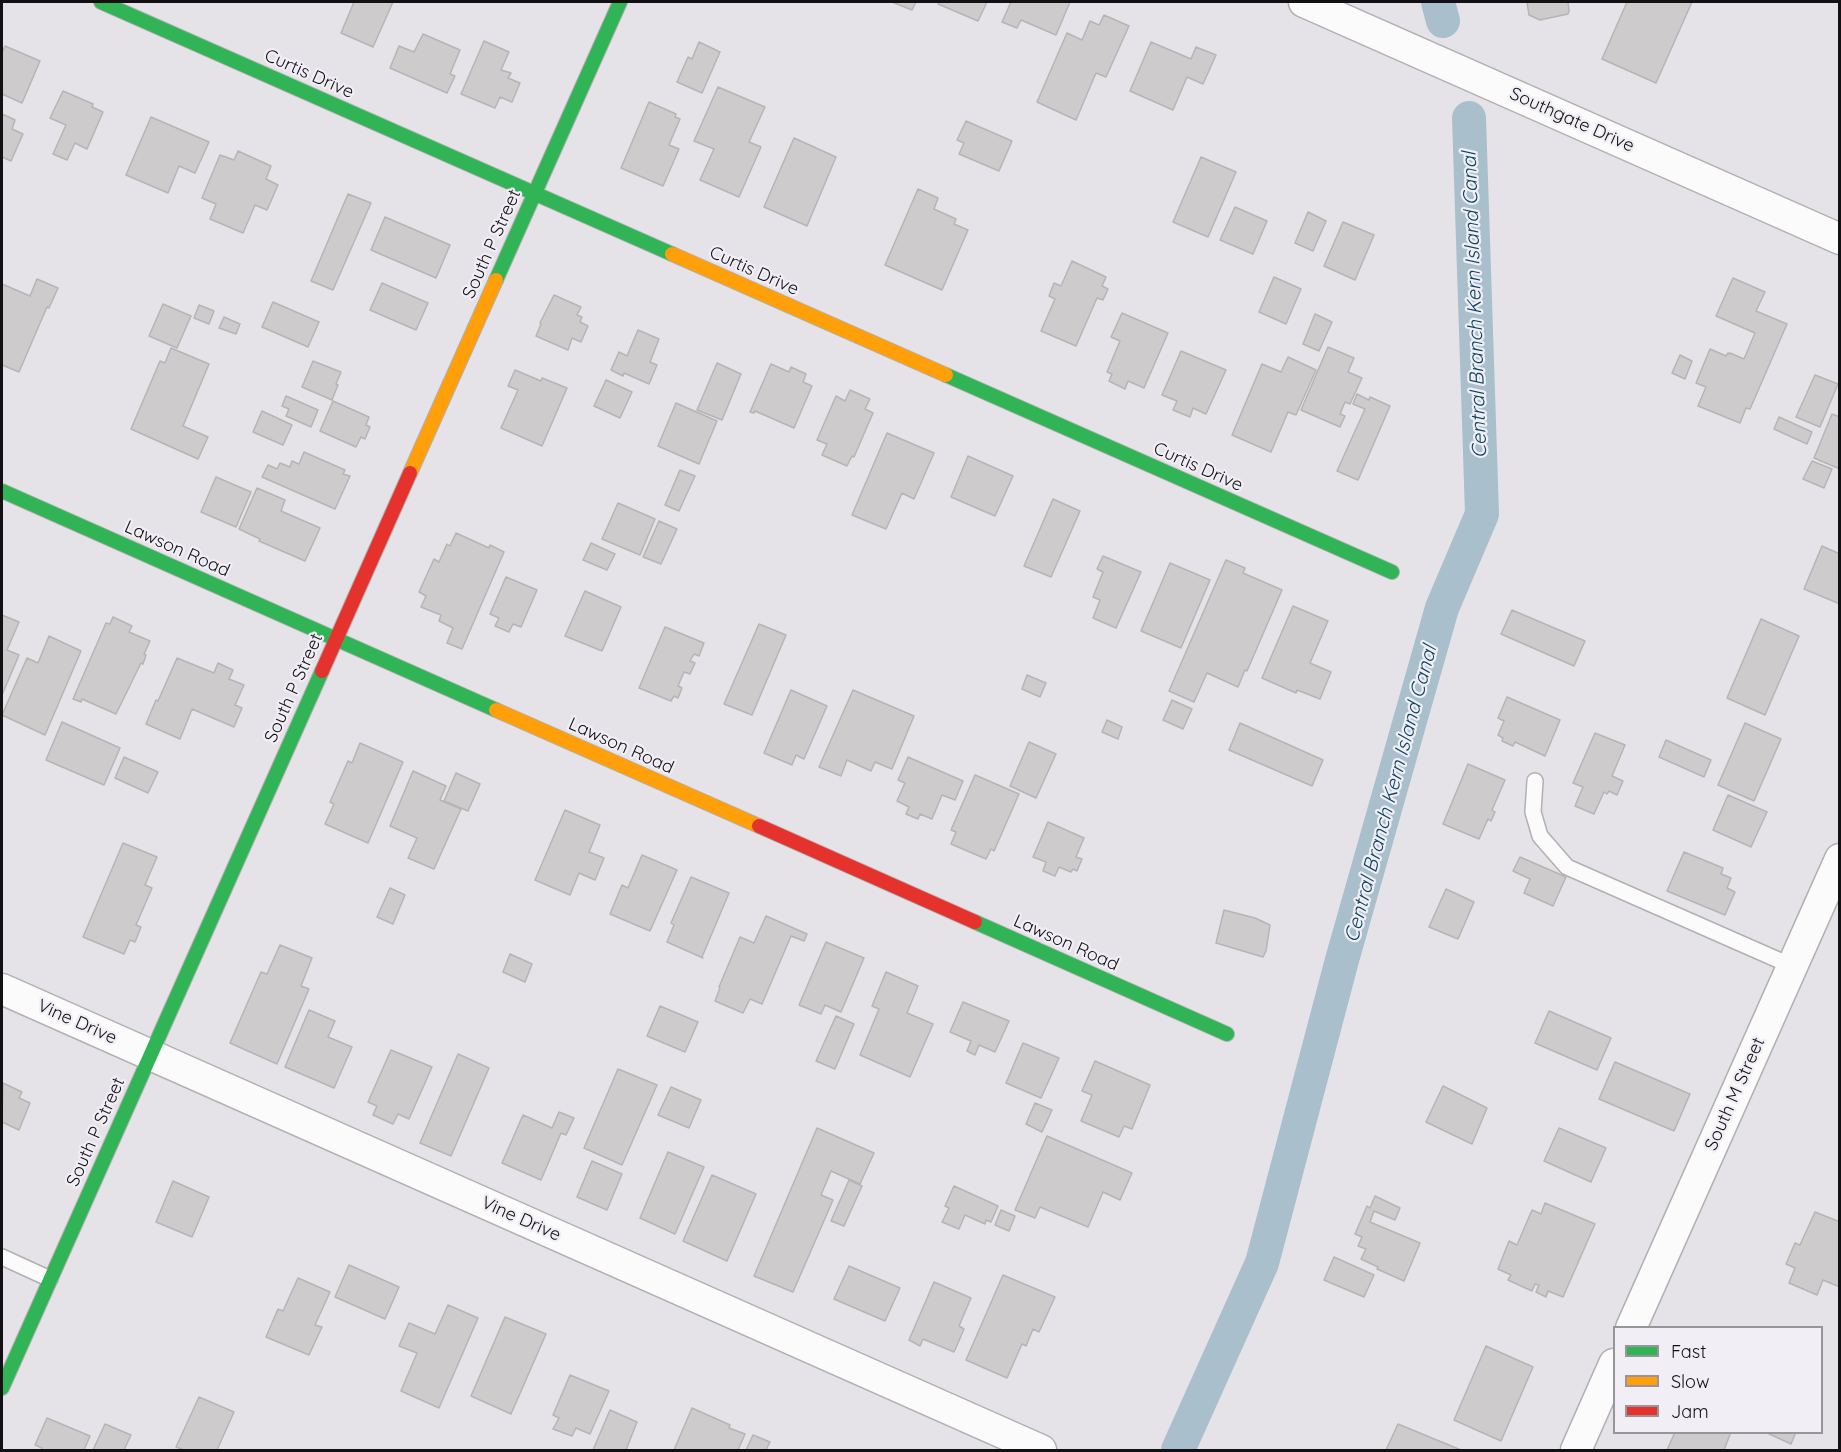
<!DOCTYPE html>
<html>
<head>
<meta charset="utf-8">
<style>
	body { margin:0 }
	#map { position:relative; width:1841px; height:1452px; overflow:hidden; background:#e5e3e7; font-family:Quicksand,sans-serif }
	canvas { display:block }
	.frame { position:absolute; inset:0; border:3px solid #111013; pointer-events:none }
	.legend { position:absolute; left:1613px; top:1326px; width:210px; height:108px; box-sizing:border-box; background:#f1eef6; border:2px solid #97959b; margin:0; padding:8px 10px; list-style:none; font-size:18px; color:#111013 }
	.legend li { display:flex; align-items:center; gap:12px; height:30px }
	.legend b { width:30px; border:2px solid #97959b }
</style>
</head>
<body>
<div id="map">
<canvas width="1841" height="1452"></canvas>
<div class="frame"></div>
<ul class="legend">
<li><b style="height:8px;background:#30b455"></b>Fast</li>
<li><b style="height:8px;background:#ff9f0a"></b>Slow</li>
<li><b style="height:8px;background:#e5322d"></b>Jam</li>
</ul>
</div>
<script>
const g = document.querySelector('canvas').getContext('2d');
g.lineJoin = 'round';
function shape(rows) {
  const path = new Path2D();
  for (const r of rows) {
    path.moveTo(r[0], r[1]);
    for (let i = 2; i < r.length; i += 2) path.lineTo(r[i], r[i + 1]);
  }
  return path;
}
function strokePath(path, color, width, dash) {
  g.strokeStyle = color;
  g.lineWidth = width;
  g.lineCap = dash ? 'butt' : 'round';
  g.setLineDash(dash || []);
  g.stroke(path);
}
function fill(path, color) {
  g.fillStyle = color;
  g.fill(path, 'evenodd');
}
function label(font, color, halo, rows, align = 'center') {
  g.font = font + ' Quicksand,sans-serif';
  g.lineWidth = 4.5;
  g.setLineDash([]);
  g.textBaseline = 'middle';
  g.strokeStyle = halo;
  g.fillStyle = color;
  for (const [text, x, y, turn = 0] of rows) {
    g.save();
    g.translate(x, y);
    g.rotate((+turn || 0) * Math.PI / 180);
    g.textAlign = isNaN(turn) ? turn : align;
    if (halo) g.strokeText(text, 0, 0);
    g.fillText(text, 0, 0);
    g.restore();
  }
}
strokePath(shape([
	[1438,2,1443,21],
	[1178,1450,1262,1263,1342,960,1442,608,1482,514,1469,118]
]), '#aabfcc', 34);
const building = shape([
	[354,2,393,2,373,47,341,33,354,2],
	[892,2,916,2,912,10,892,2],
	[939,2,987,2,978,21,938,4,939,2],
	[1011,2,1070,2,1056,35,1021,20,1017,28,1002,22,1011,2],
	[1527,2,1568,2,1569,11,1568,14,1540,20,1529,15,1527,2],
	[1627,2,1692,2,1656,83,1602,59,1627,2],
	[1104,15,1129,26,1106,77,1096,73,1076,120,1037,102,1067,33,1082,40,1090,21,1099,25,1104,15],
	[423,34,460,50,450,74,455,76,447,93,390,68,399,46,414,52,423,34],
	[484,41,509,52,501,70,511,73,508,78,520,83,512,102,500,97,495,108,461,94,484,41],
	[699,42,720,52,702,93,677,82,688,57,692,59,699,42],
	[1151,42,1191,59,1196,47,1216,55,1203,84,1187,77,1173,110,1130,91,1151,42],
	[5,46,40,61,22,103,2,94,2,53,5,46],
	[718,87,765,107,749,142,761,147,739,197,700,180,714,149,694,141,718,87],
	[63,91,93,104,92,107,103,112,87,149,75,143,67,160,53,154,66,125,50,118,63,91],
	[649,102,676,114,675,117,680,119,669,145,679,149,663,186,621,168,649,102],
	[2,114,15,120,12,129,23,134,11,161,2,157,2,114],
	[151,117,209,142,195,173,179,166,168,193,126,175,151,117],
	[966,121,1012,141,999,171,959,154,964,143,957,140,966,121],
	[794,138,836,157,807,226,764,207,794,138],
	[238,151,271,166,266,179,278,185,267,210,255,205,243,233,210,219,216,204,202,198,220,155,234,160,238,151],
	[1201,157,1236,172,1208,237,1173,222,1201,157],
	[918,189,938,198,934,209,956,219,954,224,968,230,942,290,885,265,918,189],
	[348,194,371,203,333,290,311,281,348,194],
	[1235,207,1267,221,1253,254,1220,240,1235,207],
	[1308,212,1326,221,1313,251,1295,243,1308,212],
	[385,217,450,245,436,278,371,250,385,217],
	[1343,222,1374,235,1355,280,1324,266,1343,222],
	[1072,261,1106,277,1102,286,1108,289,1103,300,1097,298,1076,346,1041,331,1055,299,1049,296,1054,283,1061,286,1072,261],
	[1274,277,1301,289,1286,324,1259,312,1274,277],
	[1733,278,1765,292,1756,311,1787,324,1750,409,1746,408,1740,423,1698,406,1706,387,1696,383,1710,349,1726,356,1728,353,1730,354,1730,353,1744,359,1755,333,1716,316,1733,278],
	[37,279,58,288,49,308,47,307,19,372,2,365,2,284,30,296,37,279],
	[382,283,428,303,416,330,370,310,382,283],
	[554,295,581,307,577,315,582,317,580,322,588,326,581,342,572,338,568,350,536,336,541,324,540,323,554,295],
	[273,302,319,322,308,347,262,327,273,302],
	[163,304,191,316,177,348,149,336,163,304],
	[199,305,214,311,209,324,194,318,199,305],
	[1122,313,1168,333,1144,388,1128,381,1125,389,1109,381,1112,374,1107,372,1120,341,1111,337,1122,313],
	[1315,314,1332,322,1319,351,1303,344,1315,314],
	[224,317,240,324,236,334,219,328,224,317],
	[638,330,659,339,650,362,657,365,649,384,624,373,623,376,611,370,619,352,627,356,638,330],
	[1328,347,1354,358,1348,372,1362,378,1350,404,1345,402,1340,414,1345,416,1340,427,1301,410,1328,347],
	[171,348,209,364,183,426,208,437,198,459,131,429,160,361,165,363,171,348],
	[1181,351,1226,370,1206,414,1193,408,1190,417,1173,410,1177,401,1162,395,1181,351],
	[1680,355,1692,361,1685,379,1672,373,1680,355],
	[1288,357,1316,370,1296,415,1288,412,1271,452,1232,435,1262,364,1281,372,1288,357],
	[313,361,341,372,336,384,338,385,332,400,302,387,313,361],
	[717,363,741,374,722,420,697,410,717,363],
	[771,364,789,372,791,367,806,374,803,382,812,386,794,428,755,411,754,413,750,412,771,364],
	[515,370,541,381,542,378,567,388,542,446,501,428,518,390,508,386,515,370],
	[1815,375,1838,384,1820,427,1796,417,1815,375],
	[606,380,632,392,620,418,594,406,606,380],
	[850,390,870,399,865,409,873,413,854,457,852,456,847,466,822,455,827,444,817,440,836,396,845,401,850,390],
	[1357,394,1369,400,1370,397,1390,406,1358,480,1337,471,1365,409,1353,404,1357,394],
	[286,396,318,410,311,427,286,416,289,409,282,406,286,396],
	[333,401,369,417,366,425,370,427,365,439,361,437,356,447,320,431,333,401],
	[676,403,717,421,699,464,658,446,676,403],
	[262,411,292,425,283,445,253,432,262,411],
	[1832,414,1840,417,1840,469,1814,458,1832,414],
	[1779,417,1812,432,1807,444,1774,429,1779,417],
	[887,433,934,453,914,499,902,493,886,529,852,515,887,433],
	[304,452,345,470,343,474,350,476,335,509,262,477,268,465,277,469,280,463,290,467,292,461,299,464,304,452],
	[968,456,1013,476,995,516,951,497,968,456],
	[1812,461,1832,469,1824,488,1803,479,1812,461],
	[680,470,695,476,679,511,665,505,680,470],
	[216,477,251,492,236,527,201,512,216,477],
	[257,488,285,500,281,511,320,528,305,561,259,541,260,539,239,529,257,488],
	[1053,499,1080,511,1051,577,1024,566,1053,499],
	[618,503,655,519,640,555,602,539,618,503],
	[659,521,677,529,661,564,643,557,659,521],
	[456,533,489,548,490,545,504,552,462,649,447,643,453,628,439,621,441,615,421,607,426,596,419,592,434,559,439,562,447,544,450,546,456,533],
	[591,543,615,554,607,570,583,560,591,543],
	[1822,546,1840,554,1840,604,1804,589,1822,546],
	[1103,556,1141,572,1116,628,1093,618,1100,600,1093,597,1103,572,1097,569,1103,556],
	[1226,560,1245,568,1243,573,1282,590,1247,671,1245,670,1238,687,1207,673,1194,702,1169,691,1226,560],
	[1170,563,1210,580,1181,648,1141,631,1170,563],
	[506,577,537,590,521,627,513,624,509,632,495,626,499,618,490,614,506,577],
	[585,591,621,607,602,651,565,636,585,591],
	[1293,606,1328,621,1310,663,1331,672,1320,699,1297,690,1296,693,1262,678,1293,606],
	[1512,610,1585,641,1574,666,1501,634,1512,610],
	[2,615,19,622,7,650,19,655,2,695,2,615],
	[113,617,132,626,129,632,150,641,144,654,146,655,143,664,141,663,116,714,82,699,81,702,73,699,106,623,110,624,113,617],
	[1761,619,1799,636,1765,715,1727,698,1761,619],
	[759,624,786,635,752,715,724,704,759,624],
	[665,627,704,643,699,656,694,654,690,661,695,663,690,674,684,672,678,686,682,688,678,698,674,696,671,701,639,688,665,627],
	[49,636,81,651,45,735,2,715,27,658,38,663,49,636],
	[177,658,214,673,218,663,233,670,229,679,244,685,235,705,242,708,234,727,192,709,180,739,146,724,156,700,158,701,177,658],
	[1027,675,1046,683,1040,697,1022,689,1027,675],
	[791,690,827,706,804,759,796,755,792,765,764,753,791,690],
	[853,690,914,716,892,769,875,762,871,771,847,760,841,776,819,767,853,690],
	[1507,697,1560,720,1545,756,1515,742,1513,746,1502,741,1503,738,1498,735,1504,721,1498,718,1507,697],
	[1172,700,1192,709,1183,729,1163,720,1172,700],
	[1107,720,1122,727,1118,739,1102,732,1107,720],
	[62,722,120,748,104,785,46,760,62,722],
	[1240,723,1323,760,1312,786,1229,750,1240,723],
	[1745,723,1781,739,1754,801,1718,785,1745,723],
	[1595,733,1625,745,1612,776,1623,781,1617,795,1609,791,1607,794,1604,792,1594,814,1575,806,1583,787,1573,783,1595,733],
	[1666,740,1711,760,1704,777,1659,757,1666,740],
	[1029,742,1056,754,1036,798,1010,786,1029,742],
	[360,743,403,762,368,843,325,824,334,804,330,802,348,761,352,763,360,743],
	[124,757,158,772,148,793,115,778,124,757],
	[908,757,963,781,955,800,942,795,932,819,920,814,918,819,906,814,909,807,897,801,905,783,898,780,908,757],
	[1468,764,1505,780,1492,810,1495,812,1491,821,1488,819,1479,839,1443,824,1468,764],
	[413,771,446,786,440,800,461,809,434,869,408,858,417,838,390,826,413,771],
	[456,773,480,784,468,811,444,801,456,773],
	[975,775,1019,794,994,851,991,849,986,859,951,844,956,832,951,830,975,775],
	[1728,795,1767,812,1751,847,1713,830,1728,795],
	[565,810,600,825,589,852,604,858,595,880,579,873,570,895,535,880,565,810],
	[1048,822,1084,838,1076,857,1082,859,1077,871,1073,869,1071,872,1059,867,1055,876,1043,871,1046,862,1033,857,1048,822],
	[123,843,157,857,145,885,152,888,136,925,141,927,135,942,130,940,124,954,83,937,123,843],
	[1684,852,1723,868,1721,874,1731,878,1727,888,1735,892,1725,915,1667,891,1684,852],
	[642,855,677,870,650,931,610,914,622,885,628,888,642,855],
	[1520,857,1566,877,1553,906,1524,893,1530,879,1513,871,1520,857],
	[691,877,729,893,702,957,703,958,667,942,674,925,671,923,691,877],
	[390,888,405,895,393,924,377,917,390,888],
	[1446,889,1474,902,1458,939,1429,927,1446,889],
	[1224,910,1255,918,1270,925,1266,951,1263,957,1216,943,1224,910],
	[766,916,807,934,804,941,791,936,762,1004,750,999,743,1013,715,1001,720,988,719,987,740,937,754,943,766,916],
	[826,942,864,958,841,1012,825,1005,821,1014,799,1005,826,942],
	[280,945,312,958,301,986,309,989,277,1064,230,1043,261,972,267,974,280,945],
	[510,954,532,964,525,982,503,972,510,954],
	[886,972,918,986,907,1013,933,1024,910,1077,860,1055,879,1009,872,1006,886,972],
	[963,1002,1009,1021,995,1052,979,1045,975,1055,967,1051,971,1041,950,1032,963,1002],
	[660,1006,698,1022,685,1052,647,1036,660,1006],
	[309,1010,335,1021,328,1037,352,1047,334,1088,285,1067,309,1010],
	[1549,1011,1611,1038,1597,1070,1535,1043,1549,1011],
	[836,1016,854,1024,835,1069,816,1061,836,1016],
	[1023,1043,1059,1058,1041,1098,1006,1083,1023,1043],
	[391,1050,432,1067,409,1119,398,1114,393,1124,373,1115,377,1106,368,1102,391,1050],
	[458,1054,489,1068,451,1156,420,1143,458,1054],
	[1095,1061,1150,1085,1132,1129,1124,1126,1119,1137,1081,1121,1092,1095,1082,1091,1095,1061],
	[1615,1062,1690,1094,1674,1131,1599,1099,1615,1062],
	[618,1069,657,1085,622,1165,584,1148,618,1069],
	[3,1083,22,1092,19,1098,30,1103,19,1130,2,1122,3,1083],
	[1443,1086,1487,1108,1472,1144,1426,1122,1443,1086],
	[671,1087,701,1100,689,1128,658,1115,671,1087],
	[1035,1103,1052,1110,1042,1132,1026,1124,1035,1103],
	[559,1112,574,1118,566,1135,561,1133,541,1180,502,1163,523,1115,552,1128,559,1112],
	[817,1128,874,1153,860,1184,831,1171,821,1195,833,1200,793,1292,754,1276,817,1128],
	[1559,1128,1606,1148,1591,1182,1544,1161,1559,1128],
	[1047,1136,1132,1173,1120,1200,1103,1192,1088,1227,1040,1207,1035,1218,1015,1210,1047,1136],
	[668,1152,704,1167,675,1234,640,1218,668,1152],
	[592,1161,622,1174,607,1210,577,1197,592,1161],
	[712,1175,756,1194,727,1261,683,1241,712,1175],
	[849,1180,862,1186,844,1226,831,1221,849,1180],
	[173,1181,209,1197,192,1237,156,1222,173,1181],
	[954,1186,998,1206,991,1222,986,1220,985,1224,965,1215,959,1229,942,1222,949,1208,945,1206,954,1186],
	[1375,1196,1400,1208,1395,1220,1374,1211,1370,1222,1420,1243,1404,1281,1377,1269,1378,1267,1361,1259,1366,1249,1358,1246,1362,1237,1355,1234,1367,1206,1370,1208,1375,1196],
	[1545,1203,1595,1224,1563,1297,1548,1291,1546,1297,1536,1292,1539,1285,1535,1284,1532,1291,1508,1280,1511,1275,1498,1269,1509,1241,1517,1245,1532,1210,1541,1214,1545,1203],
	[1001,1210,1015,1216,1009,1231,995,1225,1001,1210],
	[1815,1212,1840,1222,1840,1287,1823,1280,1817,1295,1789,1283,1795,1268,1786,1264,1795,1243,1800,1245,1815,1212],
	[1334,1257,1374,1275,1364,1297,1324,1280,1334,1257],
	[349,1265,399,1287,385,1319,335,1297,349,1265],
	[849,1266,900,1288,885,1321,834,1299,849,1266],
	[1003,1275,1055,1297,1039,1332,1033,1329,1026,1346,1022,1344,1007,1378,966,1360,1003,1275],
	[298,1278,330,1292,315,1325,322,1327,309,1355,266,1337,278,1309,283,1311,298,1278],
	[934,1282,971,1298,959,1326,964,1329,954,1352,923,1339,920,1346,909,1340,934,1282],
	[448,1305,478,1318,439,1408,401,1391,417,1353,399,1346,409,1323,435,1334,448,1305],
	[505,1317,546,1334,511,1414,471,1396,505,1317],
	[1486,1346,1533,1367,1501,1441,1454,1420,1486,1346],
	[570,1375,609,1391,590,1434,576,1428,572,1436,553,1429,559,1418,553,1415,570,1375],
	[199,1397,234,1412,217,1450,184,1450,176,1447,199,1397],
	[692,1408,730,1425,729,1428,745,1434,738,1450,674,1450,692,1408],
	[610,1410,637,1422,626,1450,627,1450,593,1450,610,1410],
	[47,1418,90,1436,84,1450,41,1450,42,1448,35,1445,47,1418],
	[105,1424,131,1435,124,1450,93,1450,105,1424],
	[1398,1424,1461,1450,1386,1450,1398,1424],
	[1675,1432,1731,1432,1724,1450,1667,1450,1675,1432],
	[1765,1432,1796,1432,1791,1444,1765,1432],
	[753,1435,770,1442,766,1450,746,1450,753,1435]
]);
fill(building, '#cecbcd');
strokePath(building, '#b6b4b5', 1.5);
const lane = shape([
	[1535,781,1533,812,1540,836,1567,867,1792,966],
	[2,1257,50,1279]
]);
const street = shape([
	[1304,2,1840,239],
	[2,989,1041,1450],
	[1631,1328,1840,859],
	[1576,1450,1614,1364]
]);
const fast = shape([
	[101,2,672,254],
	[496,280,620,2],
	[946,375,1392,572],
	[2,491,496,710],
	[975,922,1227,1034],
	[2,1388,322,671]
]);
const slow = shape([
	[672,254,946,375],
	[410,473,496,280],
	[496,710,759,826]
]);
const jam = shape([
	[322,671,410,473],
	[759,826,975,922]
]);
strokePath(lane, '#b1b0b3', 18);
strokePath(street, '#b1b0b3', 33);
strokePath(fast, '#b1b0b3', 16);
strokePath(slow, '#b1b0b3', 16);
strokePath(jam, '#b1b0b3', 16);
strokePath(lane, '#fbfbfb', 15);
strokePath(street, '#fbfbfb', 30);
strokePath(fast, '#30b455', 14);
strokePath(slow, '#ff9f0a', 14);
strokePath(jam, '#e5322d', 14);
label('18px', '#111013', '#f1eef6', [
	["Curtis Drive",309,74,24],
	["Southgate Drive",1572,120,24],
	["South P Street",492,244,-66],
	["Curtis Drive",754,271,24],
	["Curtis Drive",1198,467,24],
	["Lawson Road",177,549,24],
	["South P Street",294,688,-66],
	["Lawson Road",621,746,24],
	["Lawson Road",1066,943,24],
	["Vine Drive",77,1022,24],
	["South M Street",1735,1094,-66],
	["South P Street",96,1132,-66],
	["Vine Drive",521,1219,24]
]);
label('italic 20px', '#0a4660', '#f1eef6', [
	["Central Branch Kern Island Canal",1475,305,-92],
	["Central Branch Kern Island Canal",1391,794,-75]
]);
</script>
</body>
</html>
